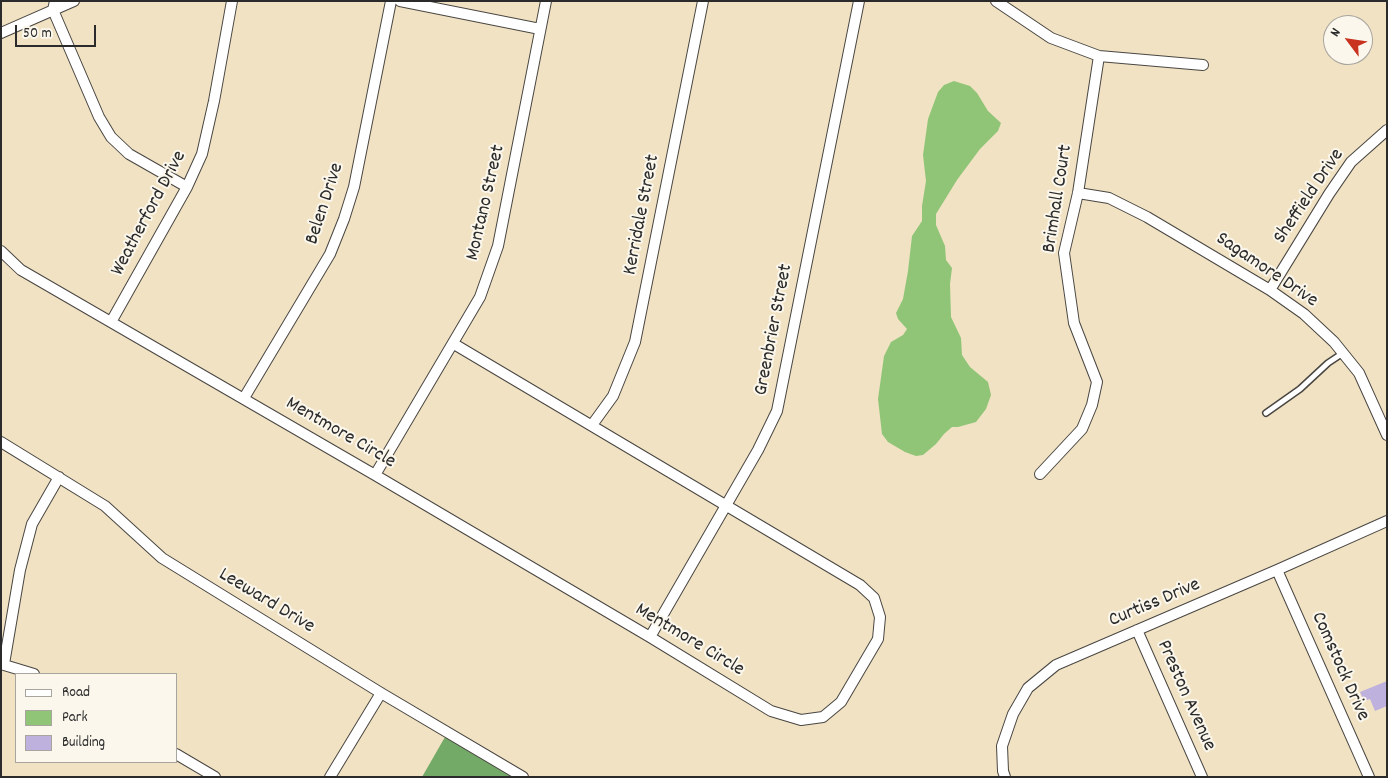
<!DOCTYPE html>
<html>
<head>
<meta charset="utf-8">
<style>
	body { margin:0 }
	#map { position:relative; width:1388px; height:778px; overflow:hidden; background:#f1e2c3; font-family:Dekko,sans-serif }
	canvas { display:block }
	.frame { position:absolute; inset:0; border:2px solid #2b2b2b; pointer-events:none }
	.legend { position:absolute; left:15px; top:673px; width:162px; height:90px; box-sizing:border-box; background:#fbf7ec; border:1px solid #a8a59f; margin:0; padding:6px 9px; list-style:none; font-size:15px; color:#2b2b2b }
	.legend li { display:flex; align-items:center; gap:10px; height:25px }
	.legend b { width:25px; border:1px solid #a8a59f }
	.north { position:absolute; left:1323px; top:15px; width:50px; height:50px; box-sizing:border-box; background:#fbf7ec; border:1px solid #a8a59f; border-radius:50%; rotate:301deg; font-size:14px; font-weight:700; line-height:20px; text-align:center; color:#2b2b2b }
	.north::after { content:''; display:block; margin:auto; width:18px; height:22px; background:#c8321e; clip-path:polygon(50% 0,100% 100%,50% 72%,0 100%) }
	.scale { position:absolute; left:15px; top:25px; width:81px; height:22px; box-sizing:border-box; border:2px solid #2b2b2b; border-top:0; padding-left:6px; font-size:15px; line-height:18px; white-space:nowrap; color:#2b2b2b; -webkit-text-stroke:4px #fbf7ec; paint-order:stroke }
</style>
</head>
<body>
<div id="map">
<canvas width="1388" height="778"></canvas>
<div class="frame"></div>
<ul class="legend">
<li><b style="height:6px;background:#fff"></b>Road</li>
<li><b style="height:14px;background:#90c577"></b>Park</li>
<li><b style="height:14px;background:#bfb1dd"></b>Building</li>
</ul>
<div class="north">N</div>
<div class="scale">50 m</div>
</div>
<script>
const g = document.querySelector('canvas').getContext('2d');
g.lineJoin = 'round';
function fill(path, color) {
  g.fillStyle = color;
  g.fill(path, 'evenodd');
}
function shape(rows) {
  const path = new Path2D();
  for (const r of rows) {
    path.moveTo(r[0], r[1]);
    for (let i = 2; i < r.length; i += 2) path.lineTo(r[i], r[i + 1]);
  }
  return path;
}
function strokePath(path, color, width, dash) {
  g.strokeStyle = color;
  g.lineWidth = width;
  g.lineCap = dash ? 'butt' : 'round';
  g.setLineDash(dash || []);
  g.stroke(path);
}
function label(font, color, halo, rows, align = 'center') {
  g.font = font + ' Dekko,sans-serif';
  g.lineWidth = 4;
  g.setLineDash([]);
  g.textBaseline = 'middle';
  g.strokeStyle = halo;
  g.fillStyle = color;
  for (const [text, x, y, turn = 0] of rows) {
    g.save();
    g.translate(x, y);
    g.rotate((+turn || 0) * Math.PI / 180);
    g.textAlign = isNaN(turn) ? turn : align;
    if (halo) g.strokeText(text, 0, 0);
    g.fillText(text, 0, 0);
    g.restore();
  }
}
fill(shape([
	[954,81,970,86,977,93,988,111,1001,123,998,131,980,149,957,180,936,214,936,225,945,246,946,260,952,268,950,284,951,317,961,338,962,355,970,367,988,382,991,395,986,409,976,422,958,427,952,427,944,434,936,444,923,455,916,456,905,452,888,442,882,434,878,399,884,356,891,342,903,335,907,329,898,319,896,313,903,299,908,271,912,236,922,221,922,206,926,181,923,155,928,119,938,92,944,85]
]), '#90c577');
fill(shape([
	[445,737,512,777,422,777]
]), '#74aa68');
fill(shape([
	[1387,681,1387,706,1375,711,1370,699,1364,701,1360,692]
]), '#bfb1dd');
const lane = shape([
	[1266,413,1300,389,1328,363,1343,353]
]);
const street = shape([
	[55,1,53,10,99,117,111,137,129,154,187,187],
	[400,1,540,29],
	[996,1,1051,38,1099,56,1203,65],
	[1,33,74,1],
	[1078,193,1109,198,1147,217,1270,290,1304,314,1334,342,1359,373,1387,435],
	[1,251,21,270,375,475,650,637,771,711,801,720,823,717,841,702,878,639,880,617,874,598,860,585,454,344],
	[1270,290,1329,194,1351,162,1387,130],
	[111,322,187,187,202,154,214,101,232,1],
	[244,398,330,254,344,219,354,187,391,1],
	[592,425,613,396,635,342,703,1],
	[1,442,105,506,162,558,381,693,523,777],
	[1040,474,1082,429,1092,405,1097,382,1074,323,1064,253,1078,193,1099,56],
	[375,475,480,297,498,246,546,1],
	[1277,570,1369,777],
	[1137,630,1202,777],
	[650,637,758,450,777,411,859,1],
	[1,664,34,674],
	[4,664,20,570,32,524,59,477],
	[176,754,215,777],
	[330,777,381,693],
	[1005,777,1003,771,1002,746,1013,714,1028,688,1056,665,1277,570,1387,521]
]);
strokePath(lane, '#494642', 8);
strokePath(street, '#494642', 12);
strokePath(lane, '#fff', 5);
strokePath(street, '#fff', 10);
label('20px', '#2b2b2b', '#fbf7ec', [
	["Sheffield Drive",1310,197,-56],
	["Brimhall Court",1059,199,-81],
	["Montano Street",487,203,-77],
	["Belen Drive",326,204,-72],
	["Weatherford Drive",150,214,-62],
	["Kerridale Street",643,215,-79],
	["Sagamore Drive",1266,271,34],
	["Greenbrier Street",775,330,-79],
	["Mentmore Circle",340,434,30],
	["Leeward Drive",266,602,31],
	["Curtiss Drive",1155,604,-23],
	["Mentmore Circle",689,641,31],
	["Comstock Drive",1339,667,66],
	["Preston Avenue",1185,696,66]
]);
</script>
</body>
</html>
